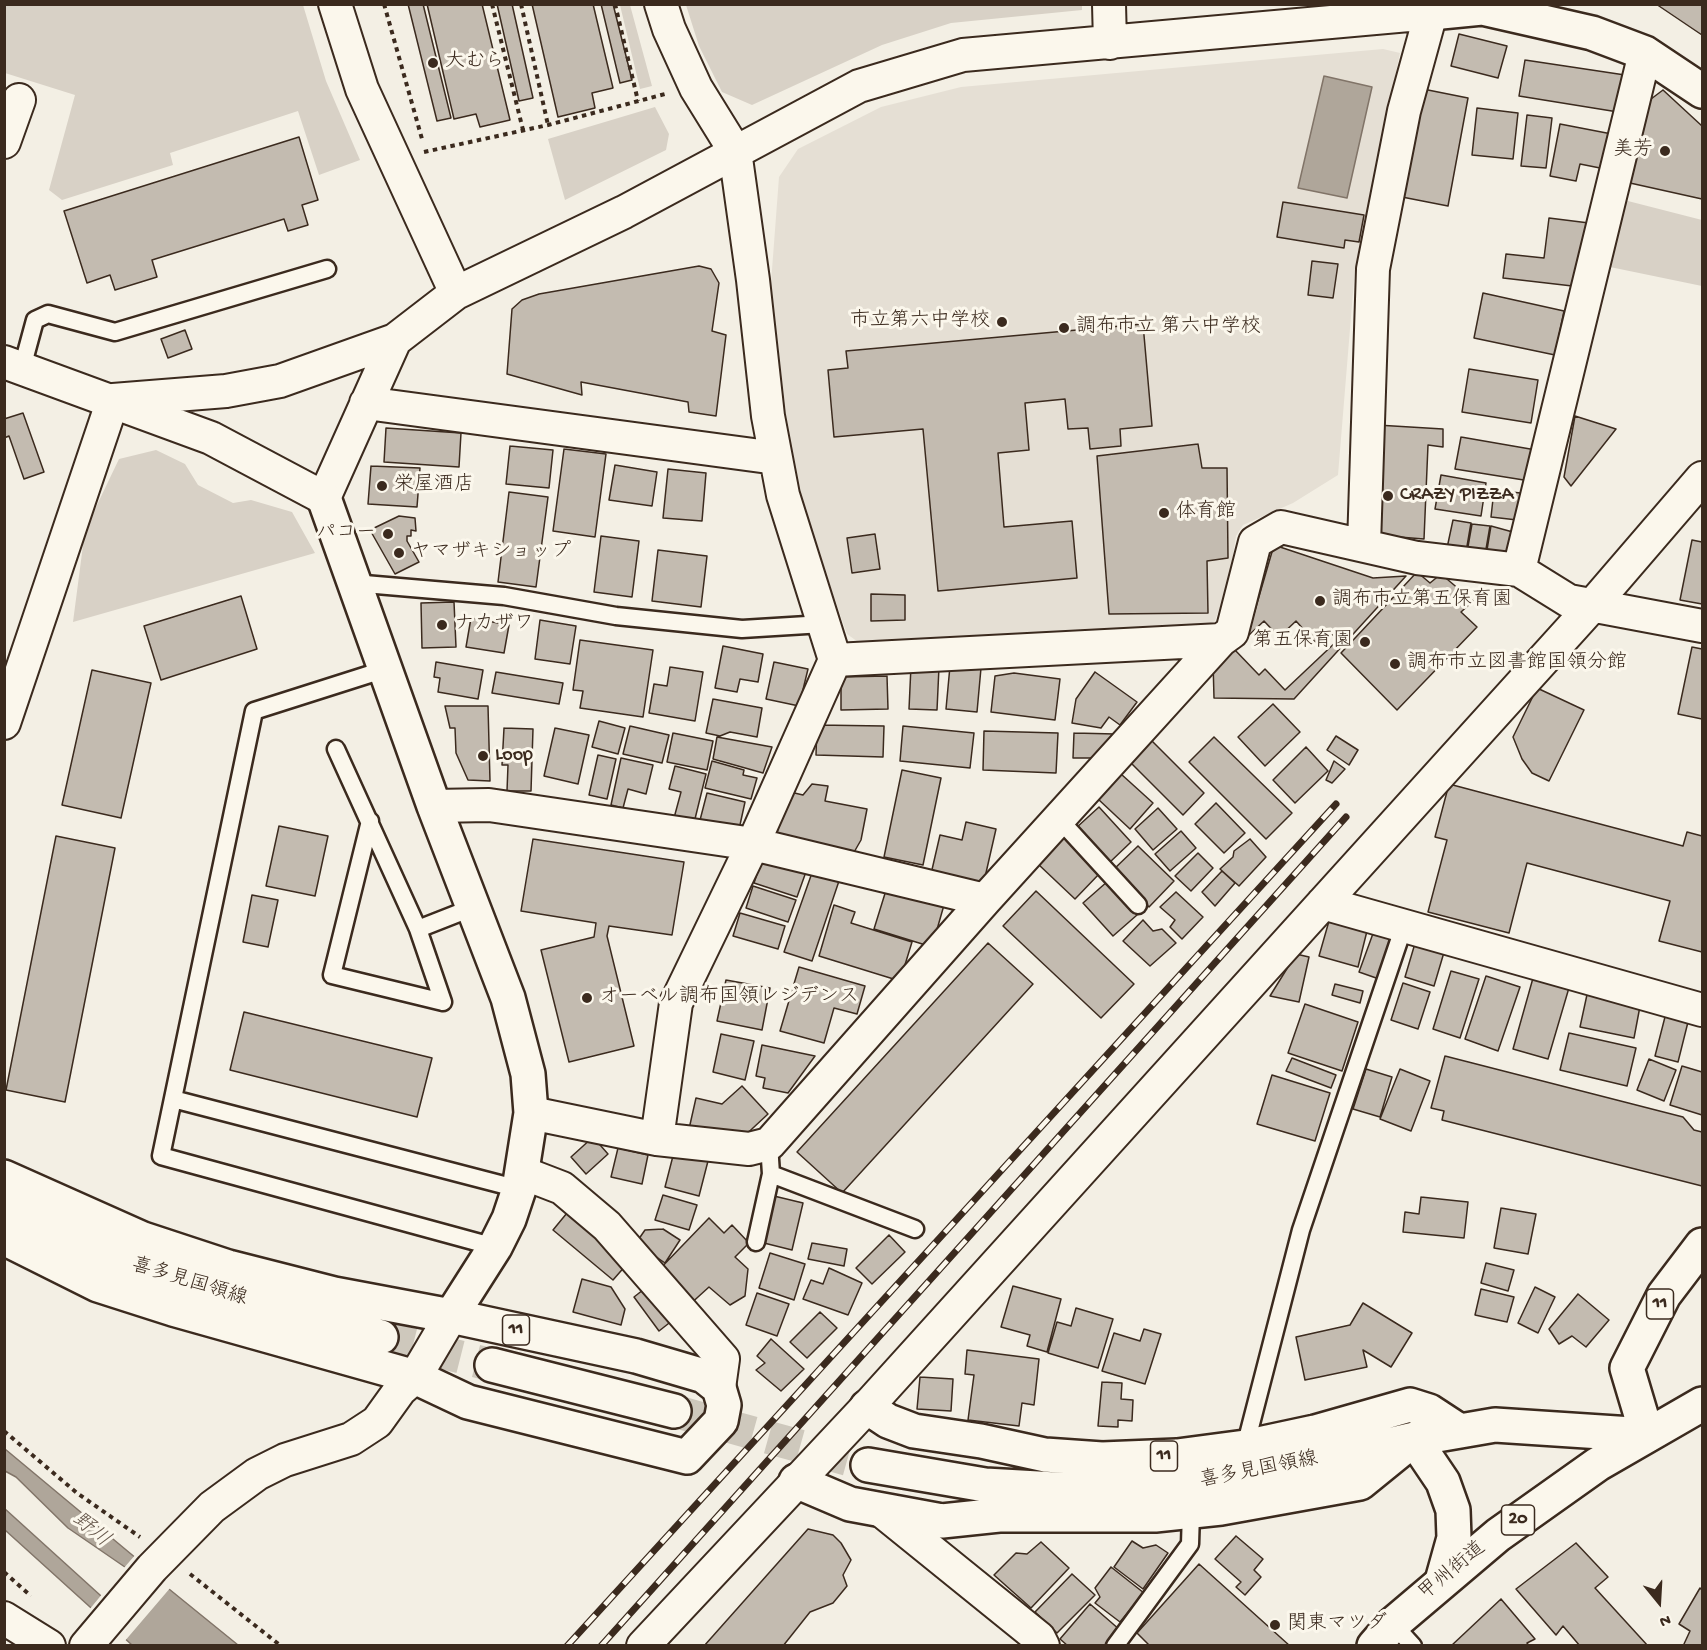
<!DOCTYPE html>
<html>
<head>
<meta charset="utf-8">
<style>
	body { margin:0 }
	#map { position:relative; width:1707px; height:1650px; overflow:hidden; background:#f3efe4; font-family:"Gochi Hand",sans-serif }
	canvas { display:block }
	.frame { position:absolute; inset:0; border:6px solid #3b2a1e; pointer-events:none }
	.north { position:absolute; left:1629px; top:1572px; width:60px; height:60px; -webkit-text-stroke:4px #fbf7ec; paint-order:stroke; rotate:162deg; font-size:16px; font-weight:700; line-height:24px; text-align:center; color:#3b2a1e }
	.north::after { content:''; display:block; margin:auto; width:21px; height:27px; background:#3b2a1e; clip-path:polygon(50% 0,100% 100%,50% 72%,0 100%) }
</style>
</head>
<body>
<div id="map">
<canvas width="1707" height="1650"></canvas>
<div class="frame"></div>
<div class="north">N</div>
</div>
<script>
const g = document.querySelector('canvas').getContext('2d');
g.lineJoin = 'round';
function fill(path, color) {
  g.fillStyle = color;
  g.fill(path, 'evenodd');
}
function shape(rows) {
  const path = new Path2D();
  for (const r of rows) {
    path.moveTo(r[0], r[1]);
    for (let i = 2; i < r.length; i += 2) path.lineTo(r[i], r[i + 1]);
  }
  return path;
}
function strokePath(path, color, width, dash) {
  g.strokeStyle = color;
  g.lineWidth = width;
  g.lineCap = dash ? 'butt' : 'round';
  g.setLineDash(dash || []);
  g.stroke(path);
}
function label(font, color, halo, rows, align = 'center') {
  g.font = font + ' "Gochi Hand","Klee One",sans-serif';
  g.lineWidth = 6;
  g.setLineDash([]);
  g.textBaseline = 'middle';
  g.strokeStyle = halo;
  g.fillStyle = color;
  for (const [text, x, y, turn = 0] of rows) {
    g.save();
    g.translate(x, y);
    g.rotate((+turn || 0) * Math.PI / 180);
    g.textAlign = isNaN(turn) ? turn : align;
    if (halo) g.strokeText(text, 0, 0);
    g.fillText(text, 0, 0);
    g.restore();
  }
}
fill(shape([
	[1383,49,1400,53,1355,268,1338,475,1293,503,1243,525,1236,536,1228,586,1213,626,865,647,847,634,794,485,771,283,779,177,798,149,881,107,961,87]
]), '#e5dfd4');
fill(shape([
	[5,5,303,5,326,81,360,160,319,175,298,111,170,153,173,165,62,200,49,190,75,95,5,73],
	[620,5,630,5,652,86,640,89],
	[686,5,686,4,1082,5,1082,10,951,23,882,45,752,105,722,92,699,46],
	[655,107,669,134,666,150,565,200,548,139],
	[1624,200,1702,220,1702,286,1610,267],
	[156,450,185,464,198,485,233,503,251,500,292,512,315,553,73,622,85,530,119,459]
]), '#d8d1c6');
const water = shape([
	[1324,76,1372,87,1347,198,1298,188,1324,76],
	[5,1449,143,1564,169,1589,238,1645,132,1645,5,1530,4,1508,111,1605,138,1576,68,1528,16,1477,5,1471,5,1449]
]);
fill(water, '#afa69a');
strokePath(water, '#817468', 1.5);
fill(shape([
	[136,1554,171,1587,124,1642,89,1610,103,1593,112,1602,136,1577,123,1569]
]), '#f3efe4');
const building = shape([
	[408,4,423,4,451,118,437,121,408,4],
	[427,4,482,4,510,120,480,127,476,114,454,119,427,4],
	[497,4,512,4,533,98,519,101,497,4],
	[532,4,593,4,613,88,592,93,595,108,558,117,532,4],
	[601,4,613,4,632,80,620,83,601,4],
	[1656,4,1702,4,1702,35,1656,4],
	[1459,34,1507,46,1498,78,1451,66,1459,34],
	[1525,60,1625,75,1618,112,1519,96,1525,60],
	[1423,89,1468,98,1448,206,1402,197,1423,89],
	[1663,90,1702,126,1702,199,1630,183,1643,105,1663,90],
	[1477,108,1518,113,1513,159,1472,155,1477,108],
	[1527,115,1552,118,1546,168,1521,166,1527,115],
	[1560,124,1617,135,1610,170,1580,164,1576,181,1550,176,1560,124],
	[299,137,318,200,302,205,308,225,288,231,284,219,152,260,157,277,115,290,110,275,87,283,64,211,299,137],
	[1283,202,1364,215,1359,242,1345,240,1344,248,1277,237,1283,202],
	[1549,218,1589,223,1581,287,1503,278,1506,254,1544,258,1549,218],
	[1312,261,1338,264,1333,298,1308,295,1312,261],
	[699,266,711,269,719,283,712,331,726,335,716,416,689,412,688,402,581,382,582,395,507,374,512,309,522,300,539,294,699,266],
	[1483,293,1564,311,1555,355,1474,338,1483,293],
	[1143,324,1152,426,1120,429,1121,446,1090,449,1088,428,1068,429,1065,399,1025,403,1029,450,998,453,1004,527,1072,521,1077,578,938,591,923,429,834,437,828,370,848,368,846,351,1143,324],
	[185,330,192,349,168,358,161,339,185,330],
	[1469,369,1538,380,1531,423,1462,412,1469,369],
	[23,413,44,472,24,479,9,436,4,438,4,419,23,413],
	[1575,416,1616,429,1571,486,1564,477,1575,416],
	[1377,425,1443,429,1443,447,1428,445,1424,539,1374,535,1377,425],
	[386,428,461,433,459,467,384,462,386,428],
	[1461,437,1536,450,1530,481,1455,469,1461,437],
	[1198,444,1202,468,1227,468,1228,558,1207,561,1208,613,1109,614,1097,456,1198,444],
	[510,446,553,450,549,488,506,484,510,446],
	[564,449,606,454,595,537,553,531,564,449],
	[615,465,657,472,652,506,609,500,615,465],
	[371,466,420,468,417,507,368,504,371,466],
	[668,469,706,473,702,521,663,518,668,469],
	[1441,475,1486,483,1481,516,1435,509,1441,475],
	[1494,490,1529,494,1526,521,1491,517,1494,490],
	[509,492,548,497,536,587,498,582,509,492],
	[399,516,415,518,416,531,411,530,411,536,407,536,407,541,419,562,395,574,370,530,399,516],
	[1453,520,1471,523,1466,552,1447,548,1453,520],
	[1472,524,1490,526,1485,555,1467,552,1472,524],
	[1491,526,1520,534,1512,560,1486,556,1491,526],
	[875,534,880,569,852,573,847,538,875,534],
	[601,536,639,541,632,597,594,592,601,536],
	[1692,540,1702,542,1702,604,1680,600,1692,540],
	[1274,545,1373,578,1406,576,1294,699,1214,698,1213,661,1251,624,1274,545],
	[658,550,707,556,701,607,652,601,658,550],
	[1417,572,1430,583,1441,574,1473,601,1461,612,1477,627,1397,710,1341,653,1417,572],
	[871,594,905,595,905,620,871,621,871,594],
	[241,596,257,649,161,680,144,626,241,596],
	[454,602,456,647,422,648,421,603,454,602],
	[471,618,509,625,504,653,466,647,471,618],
	[540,620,576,626,570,664,535,659,540,620],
	[1264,621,1279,637,1296,621,1315,642,1328,630,1338,640,1285,690,1265,669,1259,675,1234,649,1264,621],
	[580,640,653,650,643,717,580,708,583,691,573,690,580,640],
	[723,646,763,654,758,682,740,679,737,692,715,688,723,646],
	[1692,647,1702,649,1702,719,1678,714,1692,647],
	[436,662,483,670,478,699,438,692,440,678,434,677,436,662],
	[774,662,808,669,799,706,766,699,774,662],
	[911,666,939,667,937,710,909,709,911,666],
	[950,666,981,668,977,712,946,709,950,666],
	[670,667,703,672,695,721,649,713,654,684,667,686,670,667],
	[92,670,151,683,121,818,62,805,92,670],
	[496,672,563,683,559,704,492,693,496,672],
	[1095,672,1137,702,1120,725,1109,717,1101,728,1072,723,1076,699,1095,672],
	[1014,673,1060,679,1055,720,991,712,995,676,1014,673],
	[887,676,888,709,841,710,841,677,887,676],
	[1537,688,1584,710,1549,781,1532,773,1522,759,1513,737,1537,688],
	[713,699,762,708,757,737,730,732,720,736,706,733,713,699],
	[1273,704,1300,732,1265,766,1238,737,1273,704],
	[445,706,488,706,490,781,468,780,456,753,455,728,450,728,445,706],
	[599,721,625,728,618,754,592,747,599,721],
	[817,725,884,726,883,757,816,755,817,725],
	[630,726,669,735,662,763,623,754,630,726],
	[903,726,974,733,970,768,900,761,903,726],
	[504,728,533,729,531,791,507,791,508,765,502,765,504,728],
	[555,728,589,735,578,784,544,776,555,728],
	[984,731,1058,733,1056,773,983,770,984,731],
	[673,733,713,741,707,770,667,762,673,733],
	[1074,733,1115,734,1096,758,1073,758,1074,733],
	[1336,736,1358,750,1349,765,1327,750,1336,736],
	[717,737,772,747,763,773,713,759,717,737],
	[1214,737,1292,813,1266,839,1189,762,1214,737],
	[1150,739,1204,793,1183,815,1128,760,1150,739],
	[1306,747,1328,771,1295,803,1273,780,1306,747],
	[598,755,616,759,607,799,589,795,598,755],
	[621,758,653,765,646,794,628,789,623,808,611,805,621,758],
	[712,761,744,770,743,775,757,778,751,799,705,788,712,761],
	[1334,761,1345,769,1332,783,1326,780,1334,761],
	[675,766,706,774,694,823,674,818,681,792,669,789,675,766],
	[902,770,941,778,923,865,884,857,902,770],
	[1121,774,1153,803,1130,829,1098,799,1121,774],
	[812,784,828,786,825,801,867,809,861,840,853,854,776,838,786,791,803,795,812,784],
	[1449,784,1683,846,1687,832,1702,836,1702,952,1659,941,1670,901,1527,863,1509,933,1428,912,1447,840,1435,837,1449,784],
	[707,793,745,802,738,834,699,824,707,793],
	[1216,803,1245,833,1224,853,1195,824,1216,803],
	[1099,807,1131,842,1109,863,1076,828,1099,807],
	[1158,808,1177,829,1153,850,1135,829,1158,808],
	[966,822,996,829,983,886,931,874,940,835,962,840,966,822],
	[279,826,328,836,315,896,266,886,279,826],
	[1181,831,1196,848,1170,871,1155,854,1181,831],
	[56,836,115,848,65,1102,6,1090,56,836],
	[1063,837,1101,872,1075,899,1038,864,1063,837],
	[533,839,684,862,672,935,609,926,607,936,634,1046,569,1062,541,950,594,937,596,923,521,911,533,839],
	[1250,839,1266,857,1239,886,1220,869,1233,857,1234,851,1250,839],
	[1138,846,1174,881,1149,907,1112,871,1138,846],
	[1198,853,1213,868,1191,891,1175,876,1198,853],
	[763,855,807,869,797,897,754,883,763,855],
	[813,870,840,878,812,961,784,952,813,870],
	[1222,871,1235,883,1215,906,1202,892,1222,871],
	[1108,881,1137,915,1113,936,1083,903,1108,881],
	[753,886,796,900,788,922,746,908,753,886],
	[887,887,944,905,932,947,874,929,887,887],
	[1036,891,1134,984,1101,1018,1003,926,1036,891],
	[1176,892,1203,917,1182,939,1170,927,1175,920,1160,907,1176,892],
	[252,895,278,900,268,947,243,942,252,895],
	[834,905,855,912,851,923,912,942,900,981,819,956,834,905],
	[740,913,785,926,778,949,733,936,740,913],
	[1143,920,1153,931,1162,929,1176,943,1150,966,1123,941,1143,920],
	[1329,921,1367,931,1358,967,1319,956,1329,921],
	[1375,928,1395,935,1379,979,1359,972,1375,928],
	[1416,940,1445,949,1434,986,1405,977,1416,940],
	[988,943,1033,984,842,1193,797,1152,988,943],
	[1296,954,1309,957,1299,1002,1270,996,1296,954],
	[799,967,865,986,857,1014,834,1008,824,1043,780,1031,799,967],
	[1451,971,1479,979,1460,1038,1433,1029,1451,971],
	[1535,971,1571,981,1548,1059,1513,1049,1535,971],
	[1486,976,1520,987,1498,1051,1465,1039,1486,976],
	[726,980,770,988,762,1030,717,1021,726,980],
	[1403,983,1430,992,1418,1029,1391,1020,1403,983],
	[1335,984,1363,991,1360,1003,1332,995,1335,984],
	[1588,990,1641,1001,1634,1038,1580,1027,1588,990],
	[1305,1004,1358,1022,1342,1071,1288,1053,1305,1004],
	[244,1012,432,1058,417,1117,230,1070,244,1012],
	[1666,1013,1689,1018,1678,1062,1655,1056,1666,1013],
	[1569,1033,1636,1048,1627,1086,1560,1070,1569,1033],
	[721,1034,754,1041,745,1080,713,1072,721,1034],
	[762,1045,815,1056,788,1093,763,1088,765,1078,756,1076,762,1045],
	[1445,1056,1683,1117,1694,1130,1702,1132,1702,1186,1442,1120,1444,1111,1431,1108,1445,1056],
	[1292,1058,1336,1075,1331,1088,1286,1071,1292,1058],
	[1649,1059,1676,1070,1664,1101,1637,1090,1649,1059],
	[1682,1066,1702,1072,1702,1115,1670,1105,1682,1066],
	[1366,1069,1392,1077,1380,1117,1353,1109,1366,1069],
	[1400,1069,1430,1081,1411,1131,1380,1119,1400,1069],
	[1272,1075,1330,1093,1315,1141,1257,1124,1272,1075],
	[742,1086,768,1114,739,1141,689,1129,696,1098,722,1104,742,1086],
	[593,1137,608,1154,586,1174,571,1157,593,1137],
	[618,1148,648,1155,642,1184,611,1177,618,1148],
	[674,1152,708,1161,699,1196,665,1187,674,1152],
	[663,1195,697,1205,689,1230,655,1220,663,1195],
	[774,1196,803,1203,792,1250,764,1243,774,1196],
	[1421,1197,1468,1202,1464,1238,1403,1232,1405,1212,1419,1214,1421,1197],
	[1501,1208,1536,1214,1528,1254,1494,1248,1501,1208],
	[567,1213,627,1264,613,1280,553,1230,567,1213],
	[709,1218,724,1233,732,1225,749,1243,735,1257,748,1269,745,1296,730,1305,709,1287,687,1307,654,1275,709,1218],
	[663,1229,680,1240,665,1263,636,1243,645,1230,663,1229],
	[889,1235,905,1252,872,1284,856,1268,889,1235],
	[812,1243,847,1249,844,1266,808,1259,812,1243],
	[770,1253,805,1264,794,1300,759,1288,770,1253],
	[1486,1263,1514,1270,1508,1291,1481,1283,1486,1263],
	[829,1268,862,1283,848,1315,803,1299,811,1280,823,1284,829,1268],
	[582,1279,611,1287,625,1309,621,1325,573,1312,582,1279],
	[648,1286,673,1320,659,1331,634,1297,648,1286],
	[1013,1286,1061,1299,1047,1352,1027,1346,1030,1335,1001,1327,1013,1286],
	[1535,1287,1555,1297,1538,1333,1518,1323,1535,1287],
	[1481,1289,1514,1297,1507,1322,1475,1315,1481,1289],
	[757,1293,789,1304,777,1336,746,1325,757,1293],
	[1578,1294,1609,1320,1586,1347,1572,1336,1559,1344,1549,1329,1578,1294],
	[1363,1303,1412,1333,1391,1367,1363,1350,1367,1367,1305,1380,1296,1337,1350,1325,1363,1303],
	[1076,1308,1113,1319,1098,1368,1048,1353,1057,1322,1071,1326,1076,1308],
	[820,1312,837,1328,807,1358,790,1342,820,1312],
	[1144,1329,1161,1334,1145,1384,1102,1371,1114,1333,1140,1341,1144,1329],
	[771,1339,804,1369,781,1391,756,1370,765,1363,757,1356,771,1339],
	[967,1350,1039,1359,1034,1405,1022,1403,1019,1426,968,1420,974,1375,965,1374,967,1350],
	[920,1377,953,1379,951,1411,917,1409,920,1377],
	[1102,1382,1122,1383,1121,1399,1133,1400,1132,1421,1118,1420,1118,1427,1098,1426,1102,1382],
	[808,1529,833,1535,841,1543,851,1560,843,1575,847,1586,833,1603,810,1612,783,1646,704,1646,808,1529],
	[1236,1536,1263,1559,1254,1570,1261,1577,1245,1595,1236,1587,1241,1582,1215,1559,1236,1536],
	[1132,1541,1143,1548,1156,1545,1168,1553,1143,1589,1114,1567,1132,1541],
	[1041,1542,1069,1568,1031,1608,994,1575,1016,1553,1027,1554,1041,1542],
	[1576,1543,1608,1577,1595,1588,1648,1646,1580,1646,1563,1626,1556,1635,1516,1589,1576,1543],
	[1199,1564,1290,1646,1150,1646,1137,1633,1199,1564],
	[1111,1567,1144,1593,1120,1622,1095,1603,1100,1597,1095,1588,1111,1567],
	[1072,1574,1095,1595,1057,1633,1035,1612,1072,1574],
	[1700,1588,1702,1590,1702,1646,1687,1646,1684,1644,1690,1631,1679,1624,1700,1588],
	[1501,1599,1535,1639,1527,1643,1529,1646,1451,1646,1501,1599],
	[1090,1604,1120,1630,1107,1646,1068,1646,1060,1639,1090,1604]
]);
fill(building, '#c3bbb0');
strokePath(building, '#3b2a1e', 1.5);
strokePath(shape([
	[381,1337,492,1365],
	[674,1411,868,1465]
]), '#cec8bc', 33, [33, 16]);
const service = shape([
	[22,368,35,320,48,314,115,332,327,269],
	[353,583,504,596,616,616,742,629,823,624],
	[386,669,254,711,161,1156,495,1247],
	[336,749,418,929,443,1002],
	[1059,819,1138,905],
	[370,821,332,975,443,1002],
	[418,929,474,907],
	[173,1099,519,1189],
	[771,1174,915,1229],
	[756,1242,771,1174,769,1144],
	[1245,1447,1301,1230,1404,926],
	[1393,1624,1413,1646],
	[1115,1646,1190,1544,1191,1512]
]);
const minor = shape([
	[335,4,362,89,456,293],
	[661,4,669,29,696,88,735,151,753,280,768,416,783,495,835,660,1221,640,1232,632,1255,542,1281,527,1417,558,1519,570,1569,601,1702,626],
	[1109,4,1110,43],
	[4,142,19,100],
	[4,362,211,438,324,498,395,340],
	[113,400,226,391,280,381,395,340,456,293,624,212,859,86,963,55,1431,13,1404,111,1373,269,1364,545],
	[366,403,776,458],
	[1519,570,1645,53],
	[4,723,113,400],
	[434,806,489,805,753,844,985,900],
	[1323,903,1702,1010],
	[531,1113,657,1139,749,1149,769,1144,985,900,1221,640],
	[657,1139,676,1003,753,844,835,660],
	[523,1173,562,1188,607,1226,723,1359,719,1388],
	[882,1511,1039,1638,1043,1646],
	[4,1618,49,1646],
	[86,1646,152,1568,212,1507,257,1474,285,1460,351,1439,377,1422,400,1390,415,1377,451,1316],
	[643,1646,867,1407,1591,607,1702,478]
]);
const tertiary = shape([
	[1431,13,1482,8,1592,33,1645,53,1702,91],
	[324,498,434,806,508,998,528,1074,531,1113,519,1189,509,1219,495,1247,451,1316]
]);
const primary = shape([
	[4,1177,143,1239,228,1267,334,1294,451,1316,636,1356,704,1376,719,1388,724,1405,721,1421,687,1457,468,1402,415,1377,173,1309,98,1285,4,1238],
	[4,1206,136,1269,381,1337],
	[492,1365,674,1411],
	[867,1407,888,1421,914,1431,981,1441,1045,1455,1102,1459,1177,1456,1245,1447,1315,1432,1410,1405,1429,1411,1458,1430],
	[1414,1439,1443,1482,1453,1510,1454,1538,1442,1581],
	[868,1465,985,1485,1073,1490,1112,1489,1188,1485,1273,1472,1414,1439,1495,1425,1647,1435,1627,1368,1664,1295,1702,1245],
	[796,1481,850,1504,942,1521,999,1515,1155,1515,1221,1508,1360,1483,1408,1444]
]);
const trunk = shape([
	[1374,1646,1393,1624,1498,1535,1598,1464,1702,1404]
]);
strokePath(service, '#3b2a1e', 21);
strokePath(minor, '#3b2a1e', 36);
strokePath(tertiary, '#3b2a1e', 38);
strokePath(primary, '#3b2a1e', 38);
strokePath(trunk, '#3b2a1e', 38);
strokePath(shape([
	[384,4,422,139],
	[492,4,523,130],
	[521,4,548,125],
	[615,4,638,101],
	[424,152,548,125,665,94],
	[4,1431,77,1493,140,1537],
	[4,1572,31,1596],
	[190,1574,281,1646]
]), '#3b2a1e', 4, [4.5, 4.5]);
strokePath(service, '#fbf7ec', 16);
strokePath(minor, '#fbf7ec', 32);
strokePath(tertiary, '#fbf7ec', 33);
strokePath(primary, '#fbf7ec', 33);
strokePath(trunk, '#fbf7ec', 33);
const rail = shape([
	[567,1646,1336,804],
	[601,1646,1346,817]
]);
strokePath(rail, '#3b2a1e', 7);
strokePath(rail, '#fbf7ec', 4.5, [14]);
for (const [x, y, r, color] of [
	[433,63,6,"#3b2a1e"],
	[1665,151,6,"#3b2a1e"],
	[1002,322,6,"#3b2a1e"],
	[1064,328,6,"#3b2a1e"],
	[382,486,6,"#3b2a1e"],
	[1388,496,6,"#3b2a1e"],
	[1164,513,6,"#3b2a1e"],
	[388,534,6,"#3b2a1e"],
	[399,553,6,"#3b2a1e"],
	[1320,601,6,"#3b2a1e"],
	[442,625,6,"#3b2a1e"],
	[1365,642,6,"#3b2a1e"],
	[1395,664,6,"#3b2a1e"],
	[483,756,6,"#3b2a1e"],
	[587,998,6,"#3b2a1e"],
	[1275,1625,6,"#3b2a1e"]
]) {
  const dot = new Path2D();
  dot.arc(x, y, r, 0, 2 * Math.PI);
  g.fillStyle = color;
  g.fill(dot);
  strokePath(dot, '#fbf7ec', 2);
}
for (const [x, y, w] of [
	[1660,1304,27],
	[516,1330,27],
	[1164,1456,27],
	[1518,1520,33]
]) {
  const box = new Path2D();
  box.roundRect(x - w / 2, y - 15, w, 30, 4.5);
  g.fillStyle = '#fbf7ec';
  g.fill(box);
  strokePath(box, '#3b2a1e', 1.5);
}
label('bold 18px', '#3b2a1e', null, [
	["11",1660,1304],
	["11",516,1330],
	["11",1164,1456],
	["20",1518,1520]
]);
label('20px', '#3b2a1e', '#fbf7ec', [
	["大むら",445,63],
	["美芳",1653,151,"right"],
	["市立第六中学校",990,322,"right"],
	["調布市立 第六中学校",1076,328],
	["栄屋酒店",394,486],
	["CRAZY PIZZA",1400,496],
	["体育館",1176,513],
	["パコー",376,534,"right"],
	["ヤマザキショップ",411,553],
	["調布市立第五保育園",1332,601],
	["ナカザワ",454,625],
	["第五保育園",1353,642,"right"],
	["調布市立図書館国領分館",1407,664],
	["Loop",495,756],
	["オーベル調布国領レジデンス",599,998],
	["関東マツダ",1287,1625]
], 'left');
label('20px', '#3b2a1e', '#fbf7ec', [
	["喜多見国領線",189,1283,17],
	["喜多見国領線",1259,1471,-11],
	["甲州街道",1453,1572,-40]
]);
label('italic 21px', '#645549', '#fbf7ec', [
	["野川",90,1531,39]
]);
</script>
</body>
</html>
